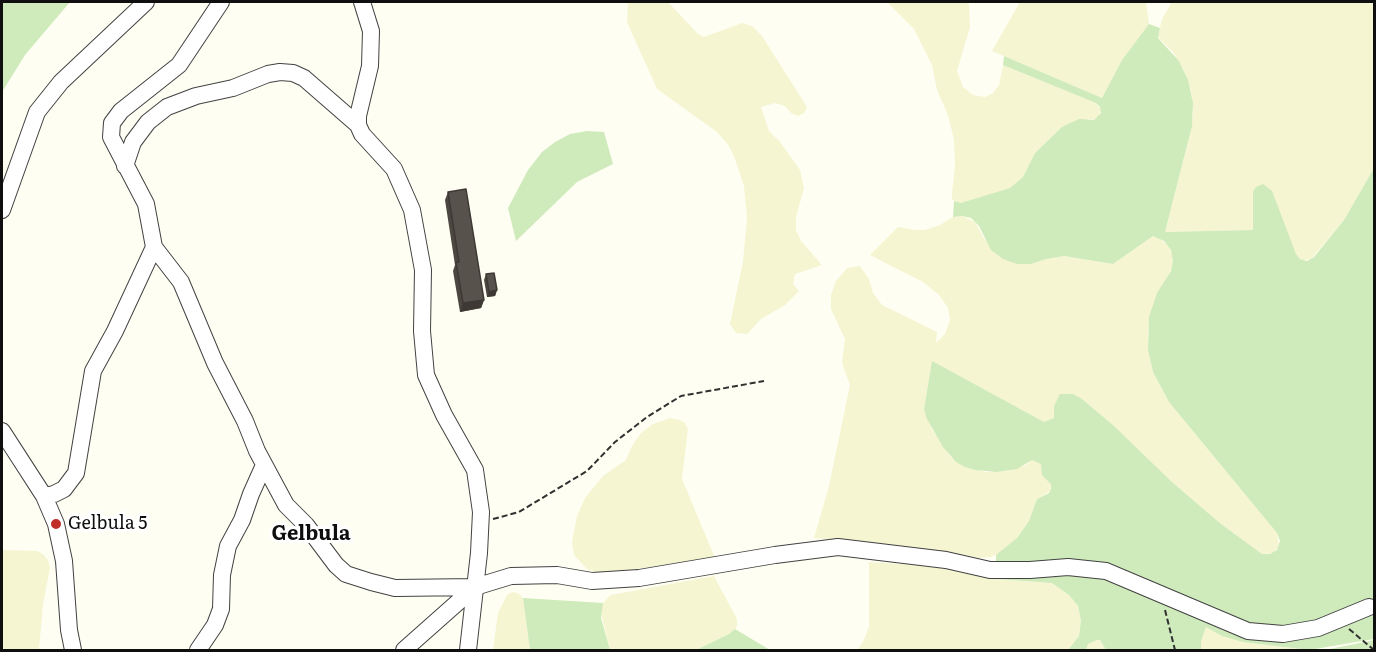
<!DOCTYPE html>
<html>
<head>
<meta charset="utf-8">
<style>
	body { margin:0 }
	#map { position:relative; width:1376px; height:652px; overflow:hidden; background:#fffef2; font-family:Literata,serif }
	canvas { display:block }
	.frame { position:absolute; inset:0; border:3px solid #0f0f0f; pointer-events:none }
</style>
</head>
<body>
<div id="map">
<canvas width="1376" height="652"></canvas>
<div class="frame"></div>
</div>
<script>
const g = document.querySelector('canvas').getContext('2d');
g.lineJoin = 'round';
function fill(path, color) {
  g.fillStyle = color;
  g.fill(path, 'evenodd');
}
function shape(rows) {
  const path = new Path2D();
  for (const r of rows) {
    path.moveTo(r[0], r[1]);
    for (let i = 2; i < r.length; i += 2) path.lineTo(r[i], r[i + 1]);
  }
  return path;
}
function strokePath(path, color, width, dash) {
  g.strokeStyle = color;
  g.lineWidth = width;
  g.lineCap = dash ? 'butt' : 'round';
  g.setLineDash(dash || []);
  g.stroke(path);
}
function label(font, color, halo, rows, align = 'center') {
  g.font = font + ' Literata,serif';
  g.lineWidth = 6;
  g.setLineDash([]);
  g.textBaseline = 'middle';
  g.strokeStyle = halo;
  g.fillStyle = color;
  for (const [text, x, y, turn = 0] of rows) {
    g.save();
    g.translate(x, y);
    g.rotate((+turn || 0) * Math.PI / 180);
    g.textAlign = isNaN(turn) ? turn : align;
    if (halo) g.strokeText(text, 0, 0);
    g.fillText(text, 0, 0);
    g.restore();
  }
}
fill(shape([
	[628,2,668,2,698,34,704,37,742,23,752,26,762,36,807,107,804,113,798,116,791,113,785,106,775,103,761,107,769,131,780,142,800,170,804,188,796,217,796,230,801,241,822,265,795,274,793,284,799,291,785,305,761,319,747,334,736,333,730,324,743,262,747,218,744,186,735,159,729,146,717,132,657,89,627,22],
	[887,2,969,2,970,27,957,71,963,87,973,95,985,97,993,93,999,85,1003,65,1096,103,1101,110,1099,116,1094,120,1089,119,1062,127,1035,153,1023,177,1010,188,979,199,961,203,956,202,952,199,952,193,955,166,954,140,948,115,937,90,932,65,914,29],
	[1020,2,1146,2,1149,24,1122,60,1102,98,992,51],
	[1172,2,1374,2,1374,168,1344,220,1311,259,1303,260,1298,257,1253,192,1253,230,1165,232,1189,138,1193,115,1191,91,1184,70,1173,52,1158,37,1162,19],
	[962,216,975,222,983,237,997,255,1017,264,1031,264,1046,259,1064,256,1113,264,1153,236,1159,238,1168,246,1173,255,1173,266,1153,305,1148,328,1148,350,1153,372,1169,402,1277,533,1279,546,1274,553,1262,554,1221,524,1173,483,1114,426,1082,399,1054,406,1054,418,1044,422,932,362,924,409,932,429,949,455,956,462,965,467,986,472,1007,471,1026,465,1032,460,1037,461,1041,464,1051,484,1050,491,1037,499,1029,521,1017,538,1000,553,990,557,978,558,928,549,814,538,829,486,850,385,842,363,845,339,831,309,831,295,836,281,847,268,860,266,869,279,873,293,882,305,937,332,936,343,945,334,950,320,948,308,939,295,923,282,870,255,898,227,916,230,925,230,940,225,953,217],
	[670,418,680,420,685,423,688,429,682,479,715,558,623,571,598,572,587,569,574,555,572,542,577,516,585,498,603,476,626,460,632,446,641,433,653,424],
	[2,550,37,551,43,554,48,560,50,568,43,604,39,650,2,650],
	[869,562,949,567,996,579,1052,583,1069,595,1078,606,1081,621,1079,636,1068,650,857,650,863,642,869,627],
	[714,576,737,619,737,626,733,632,696,650,610,650,601,613,603,603,611,595],
	[512,592,518,593,523,598,530,650,493,650,498,613,507,595],
	[1206,627,1243,642,1309,650,1201,650,1201,641],
	[1097,640,1100,640,1106,650,1086,650,1088,644]
]), '#f5f5d2');
fill(shape([
	[2,2,70,2,25,55,2,92],
	[1149,24,1160,28,1158,38,1179,61,1188,80,1193,103,1192,126,1165,232,1253,230,1253,192,1256,187,1263,184,1272,191,1296,254,1300,259,1307,261,1314,257,1344,220,1374,168,1374,639,1309,650,1243,642,1222,636,1206,627,1201,641,1201,650,1106,650,1100,640,1097,640,1088,644,1086,650,1068,650,1079,636,1081,621,1078,606,1069,595,1052,583,996,579,996,555,1017,538,1029,521,1037,499,1049,493,1051,489,1051,484,1042,475,1041,464,1032,460,1017,469,997,472,975,470,965,467,956,462,943,447,927,419,924,409,932,361,1044,422,1054,418,1054,406,1060,394,1073,394,1082,399,1114,426,1173,483,1221,524,1262,554,1270,554,1277,550,1280,541,1277,533,1169,402,1153,372,1148,350,1149,317,1157,293,1171,271,1173,261,1171,250,1164,241,1153,236,1113,264,1064,256,1046,259,1031,264,1017,264,1003,259,991,250,979,226,971,218,962,216,953,217,954,201,961,203,1010,188,1023,177,1035,153,1062,127,1079,119,1094,120,1101,113,1100,107,1096,103,1003,65,1004,56,1102,98,1122,60],
	[587,131,604,132,613,164,577,182,516,241,508,208,528,170,542,152,555,142,570,134],
	[523,598,603,603,601,618,610,650,530,650],
	[735,629,770,650,696,650,729,634],
	[1374,640,1374,650,1325,650]
]), '#cfeabb');
const minor = shape([
	[362,2,371,31,370,66,358,116,358,125,362,134,394,169,412,210,423,270,422,331,426,375,444,415,475,470,481,512,479,553,468,650],
	[125,166,133,142,148,122,167,107,196,96,233,88,268,74,280,72,293,73,304,78,358,125],
	[2,210,37,112,61,82,146,2],
	[154,247,181,282,215,363,245,421,257,451,286,505,306,525,336,565,346,574,371,582,395,588,475,587,511,576,557,575,592,581,639,578,775,555,838,547,946,560,990,570,1030,570,1068,567,1106,571,1248,631,1283,634,1318,628,1369,607],
	[2,431,44,496,56,524,64,561,69,630,73,650],
	[44,496,54,494,64,489,76,473,93,371,115,331,154,247,146,204,111,137,112,123,121,111,179,65,221,2],
	[198,650,215,625,221,609,222,575,228,546,242,520,251,494,264,465],
	[404,650,475,587]
]);
strokePath(minor, '#424242', 18);
strokePath(shape([
	[493,519,519,512,587,471,615,442,647,417,681,396,764,381],
	[1165,610,1175,650],
	[1349,629,1374,650]
]), '#313131', 2, [6, 3]);
strokePath(minor, '#fff', 16);
fill(shape([
	[448,192,484,300,481,308,460,312,453,271,455,265,445,200],
	[486,274,497,290,495,296,487,297,484,280]
]), '#4c4741');
fill(shape([
	[497,290,495,296,487,297,489,292],
	[484,300,481,308,460,312,463,303]
]), '#3e3935');
const building = shape([
	[466,189,484,300,463,303,456,262,459,262,448,192,466,189],
	[494,273,497,290,489,292,486,274,494,273]
]);
fill(building, '#58524c');
strokePath(building, '#3e3935', 1.5);
for (const [x, y, r, color] of [
	[56,524,6,"#bf2f28"]
]) {
  const dot = new Path2D();
  dot.arc(x, y, r, 0, 2 * Math.PI);
  g.fillStyle = color;
  g.fill(dot);
  strokePath(dot, '#fff', 2);
}
label('18px', '#0f0f0f', '#fff', [
	["Gelbula 5",68,524]
], 'left');
label('bold 20px', '#0f0f0f', '#fff', [
	["Gelbula",311,534]
]);
</script>
</body>
</html>
